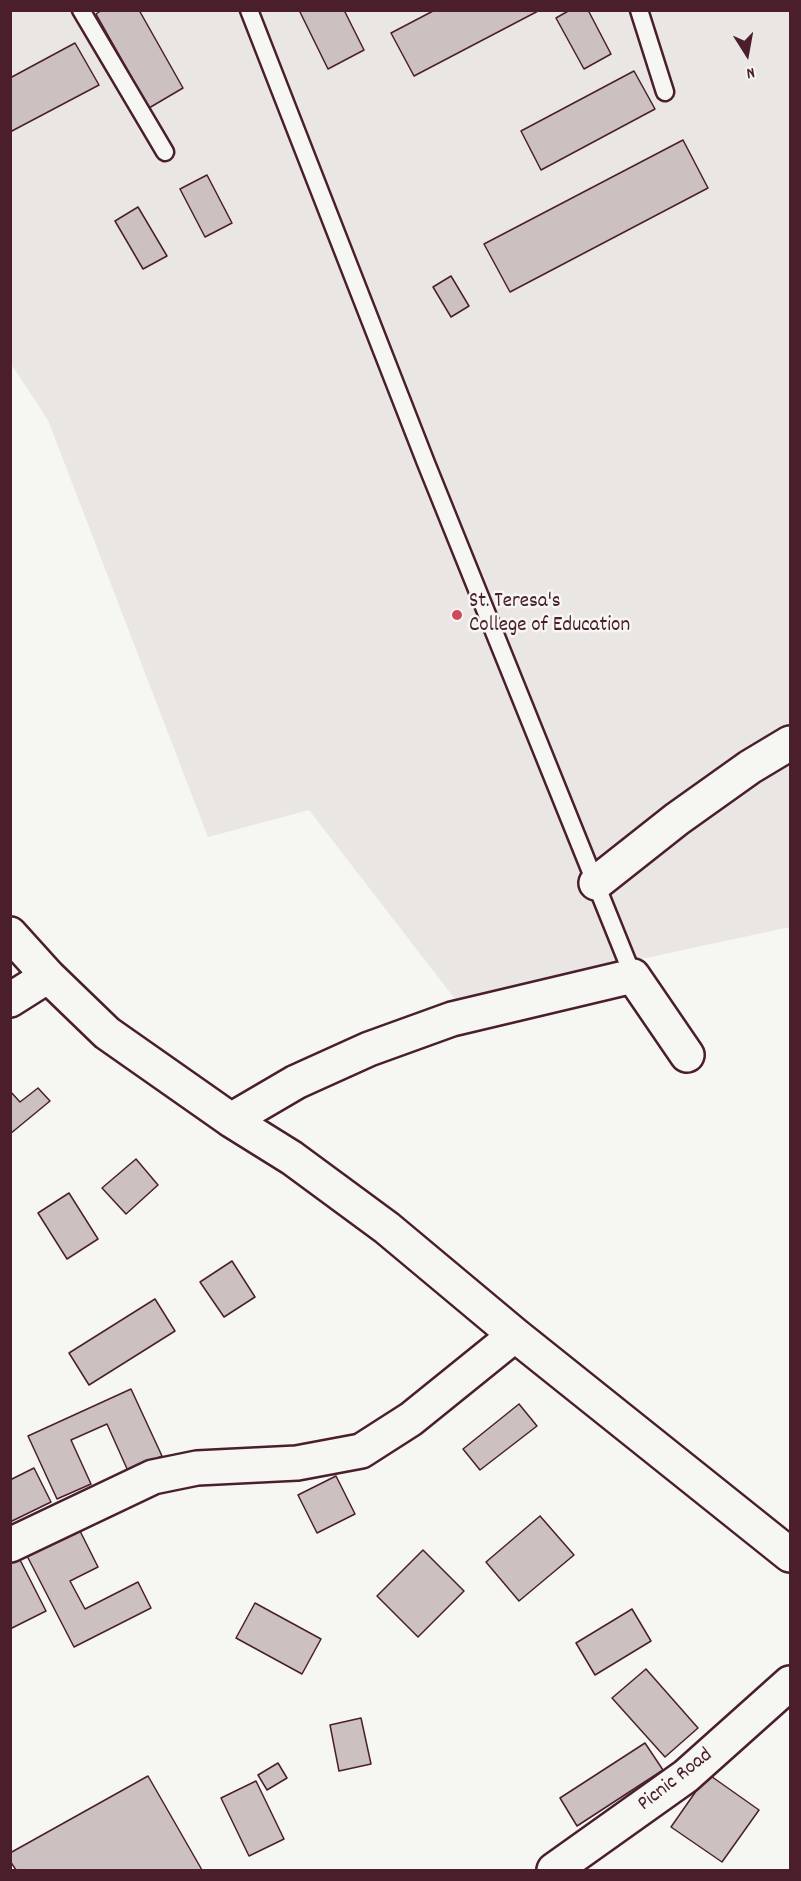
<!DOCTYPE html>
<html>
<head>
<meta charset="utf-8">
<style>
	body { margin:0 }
	#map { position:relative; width:801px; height:1881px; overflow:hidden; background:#f6f6f2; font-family:Dekko,sans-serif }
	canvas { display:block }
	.frame { position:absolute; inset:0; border:12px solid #4a1f2b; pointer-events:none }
	.north { position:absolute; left:717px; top:24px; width:60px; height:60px; -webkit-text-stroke:4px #f6f6f2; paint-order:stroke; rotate:169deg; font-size:16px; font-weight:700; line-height:24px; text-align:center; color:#4a1f2b }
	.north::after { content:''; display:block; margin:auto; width:21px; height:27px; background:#4a1f2b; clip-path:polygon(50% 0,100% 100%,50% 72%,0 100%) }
</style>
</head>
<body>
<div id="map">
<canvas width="801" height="1881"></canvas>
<div class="frame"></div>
<div class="north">N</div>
</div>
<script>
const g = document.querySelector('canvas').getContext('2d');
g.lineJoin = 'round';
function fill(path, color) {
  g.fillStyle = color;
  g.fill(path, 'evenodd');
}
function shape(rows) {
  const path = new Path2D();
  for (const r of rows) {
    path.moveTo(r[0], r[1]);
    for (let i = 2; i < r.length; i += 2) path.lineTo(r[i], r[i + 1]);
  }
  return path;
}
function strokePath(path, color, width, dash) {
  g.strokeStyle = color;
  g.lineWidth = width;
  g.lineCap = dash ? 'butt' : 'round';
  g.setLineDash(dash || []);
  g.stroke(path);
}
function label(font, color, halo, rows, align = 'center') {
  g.font = font + ' Dekko,sans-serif';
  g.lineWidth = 5;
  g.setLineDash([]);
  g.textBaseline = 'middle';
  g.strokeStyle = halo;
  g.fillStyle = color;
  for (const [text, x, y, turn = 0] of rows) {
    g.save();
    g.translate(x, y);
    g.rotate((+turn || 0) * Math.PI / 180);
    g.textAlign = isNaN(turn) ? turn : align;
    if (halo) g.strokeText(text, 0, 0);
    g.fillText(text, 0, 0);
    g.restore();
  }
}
fill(shape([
	[10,11,790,11,790,927,455,999,309,810,208,837,48,420,11,364]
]), '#e9e6e3');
const building = shape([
	[102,10,139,10,183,88,149,108,96,14,102,10],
	[299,10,344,10,364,50,328,69,299,10],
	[435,10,540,10,414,76,391,33,435,10],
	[570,10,588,10,611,54,584,69,556,18,570,10],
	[75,43,99,85,10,132,10,78,75,43],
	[634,71,655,109,541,170,521,131,634,71],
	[683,140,708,188,510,292,484,244,683,140],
	[207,175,232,223,205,237,180,189,207,175],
	[138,207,167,256,143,269,115,221,138,207],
	[451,276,469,306,451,317,433,287,451,276],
	[38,1088,50,1101,10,1134,10,1091,20,1102,38,1088],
	[136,1159,158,1185,126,1214,102,1188,136,1159],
	[69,1193,98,1239,67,1259,38,1213,69,1193],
	[232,1261,255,1297,224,1317,200,1282,232,1261],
	[155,1299,175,1331,89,1385,69,1353,155,1299],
	[131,1389,162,1456,128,1471,107,1424,71,1440,91,1484,57,1499,28,1436,131,1389],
	[519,1404,537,1426,480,1470,463,1449,519,1404],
	[34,1468,51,1502,10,1522,10,1480,34,1468],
	[336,1476,355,1514,317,1533,298,1495,336,1476],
	[540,1516,574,1555,519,1601,486,1562,540,1516],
	[77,1525,98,1567,70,1581,85,1609,138,1582,151,1608,74,1647,25,1552,77,1525],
	[423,1550,464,1591,418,1637,377,1596,423,1550],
	[18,1556,46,1611,10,1629,10,1560,18,1556],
	[255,1603,321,1639,302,1674,236,1638,255,1603],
	[632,1609,651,1641,595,1675,576,1643,632,1609],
	[646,1669,698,1728,665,1757,612,1698,646,1669],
	[361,1718,371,1764,339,1771,330,1725,361,1718],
	[645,1743,663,1770,577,1826,560,1798,645,1743],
	[278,1763,287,1778,267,1790,258,1775,278,1763],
	[708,1774,759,1810,722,1862,671,1827,708,1774],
	[148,1776,202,1870,16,1870,10,1861,10,1853,148,1776],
	[256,1781,284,1839,249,1856,221,1798,256,1781]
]);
fill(building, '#ccc1c0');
strokePath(building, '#4a1f2b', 1.5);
const service = shape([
	[81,10,165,152],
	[249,10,426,463,633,976],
	[639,10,665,92]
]);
const minor = shape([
	[596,883,677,819,750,767,790,743],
	[10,934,48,976,107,1033,231,1120,292,1158,387,1228,515,1335,790,1555],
	[10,1000,48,976],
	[231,1120,296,1082,369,1049,452,1019,633,976,687,1055],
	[10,1545,153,1477,197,1468,297,1463,361,1451,411,1419,515,1335],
	[554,1870,686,1776,790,1683]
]);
strokePath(service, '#4a1f2b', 21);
strokePath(minor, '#4a1f2b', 38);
strokePath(service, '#f6f6f2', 16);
strokePath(minor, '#f6f6f2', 33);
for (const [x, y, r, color] of [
	[457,615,6,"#d1495b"]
]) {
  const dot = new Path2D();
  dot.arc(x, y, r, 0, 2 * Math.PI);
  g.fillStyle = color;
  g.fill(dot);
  strokePath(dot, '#f6f6f2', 2);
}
label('21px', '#4a1f2b', '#f6f6f2', [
	["St. Teresa's",469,603],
	["College of Education",469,627]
], 'left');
label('21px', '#4a1f2b', '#f6f6f2', [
	["Picnic Road",676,1781,-38]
]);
</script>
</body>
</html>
